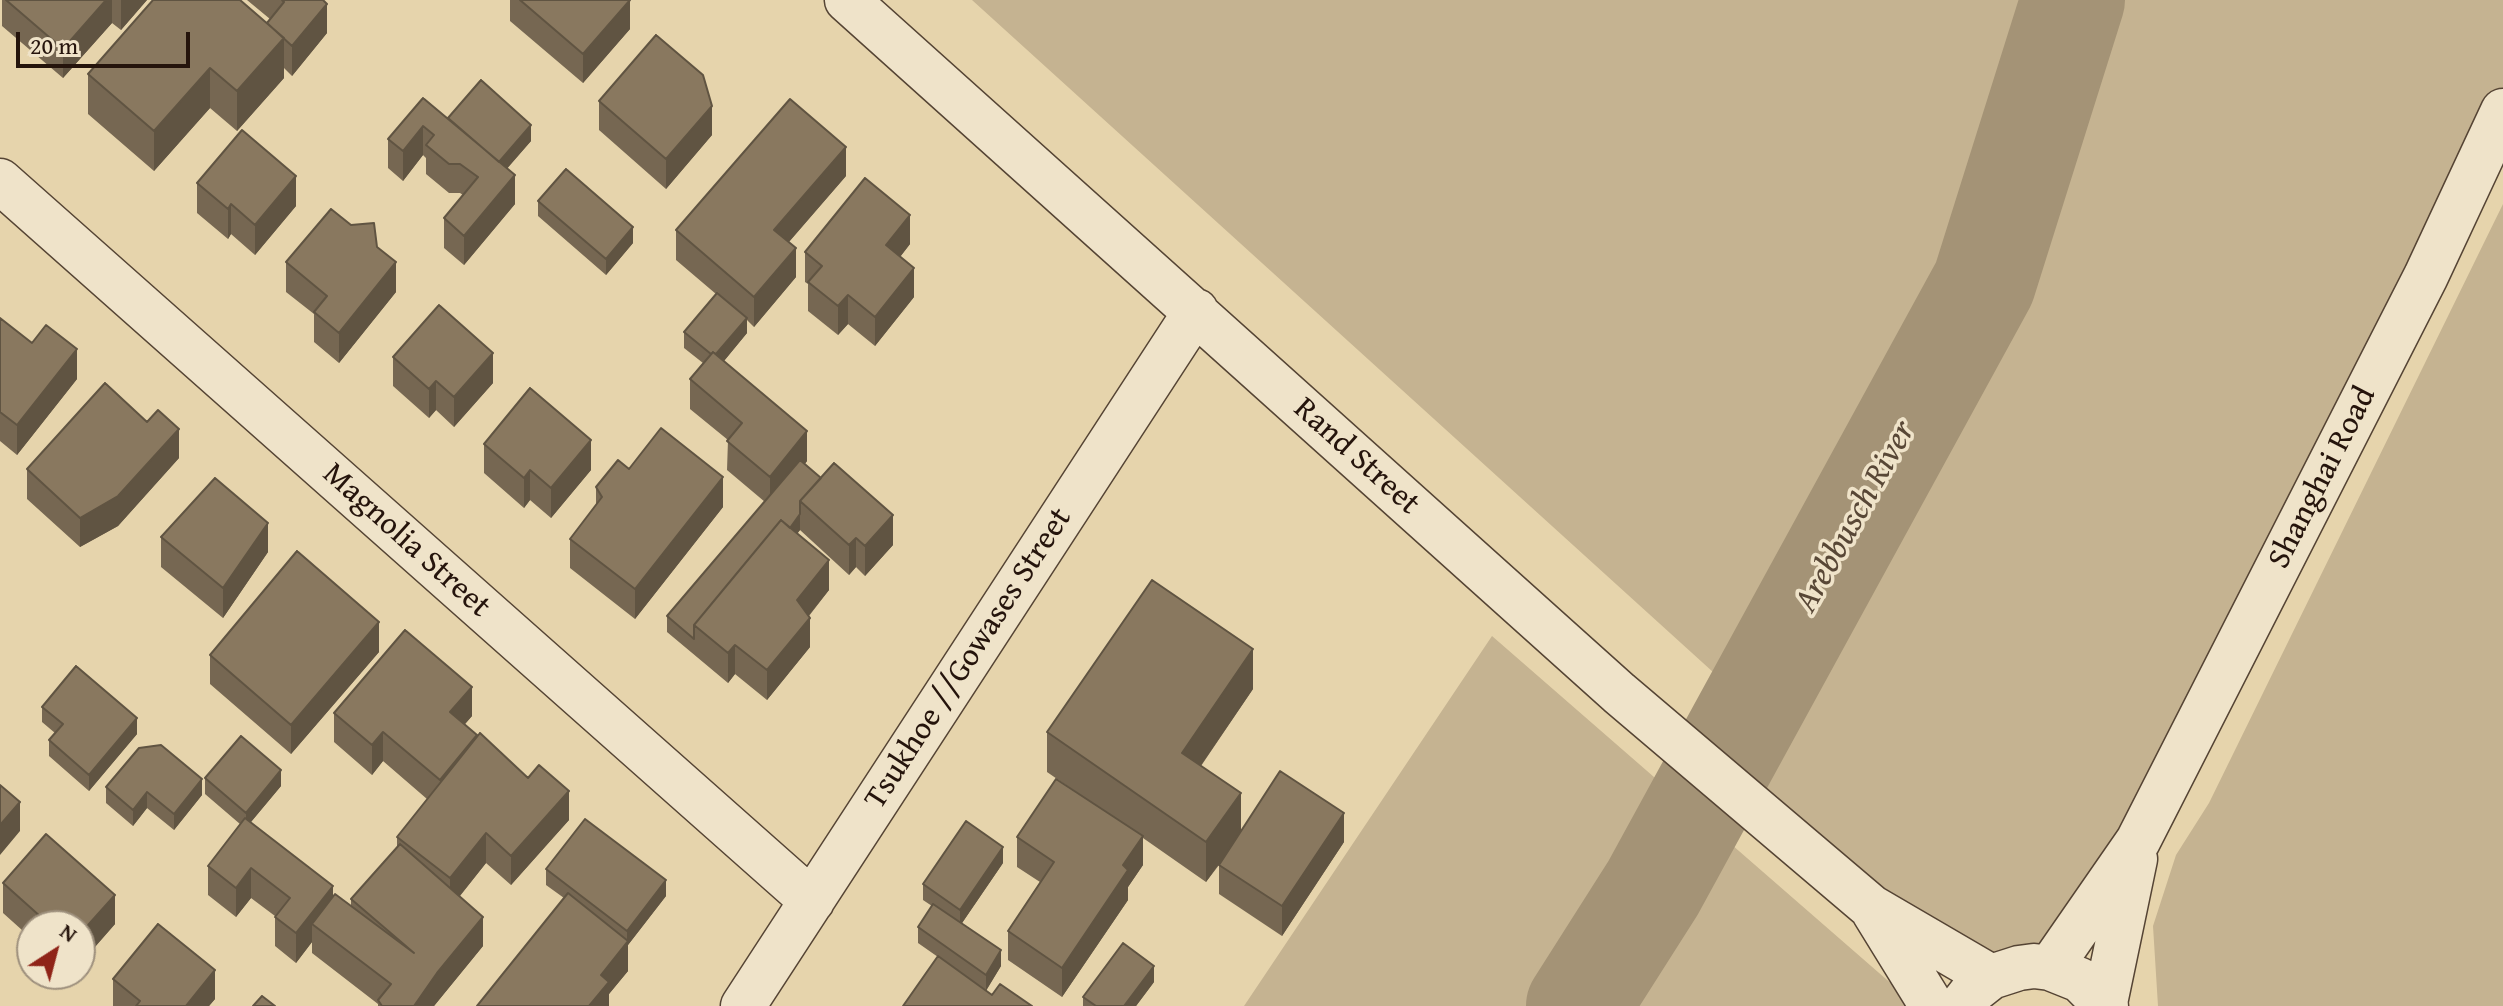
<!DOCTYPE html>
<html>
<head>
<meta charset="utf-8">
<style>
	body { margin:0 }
	#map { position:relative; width:2503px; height:1006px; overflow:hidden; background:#e6d4ac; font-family:"Gentium Book Plus",serif }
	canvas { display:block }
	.north { position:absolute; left:16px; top:910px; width:80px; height:80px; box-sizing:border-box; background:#efe3c9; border:2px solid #9e907d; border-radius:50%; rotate:36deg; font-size:22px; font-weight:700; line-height:32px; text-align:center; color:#25140c }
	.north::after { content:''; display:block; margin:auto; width:28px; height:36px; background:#8f2418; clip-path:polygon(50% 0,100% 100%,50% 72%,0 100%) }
	.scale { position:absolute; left:16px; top:32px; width:174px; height:36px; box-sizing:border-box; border:4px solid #25140c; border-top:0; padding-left:10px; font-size:24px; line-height:28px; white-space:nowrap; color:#25140c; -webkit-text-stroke:6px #efe3c9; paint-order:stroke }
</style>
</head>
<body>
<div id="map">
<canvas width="2503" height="1006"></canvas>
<div class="north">N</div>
<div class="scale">20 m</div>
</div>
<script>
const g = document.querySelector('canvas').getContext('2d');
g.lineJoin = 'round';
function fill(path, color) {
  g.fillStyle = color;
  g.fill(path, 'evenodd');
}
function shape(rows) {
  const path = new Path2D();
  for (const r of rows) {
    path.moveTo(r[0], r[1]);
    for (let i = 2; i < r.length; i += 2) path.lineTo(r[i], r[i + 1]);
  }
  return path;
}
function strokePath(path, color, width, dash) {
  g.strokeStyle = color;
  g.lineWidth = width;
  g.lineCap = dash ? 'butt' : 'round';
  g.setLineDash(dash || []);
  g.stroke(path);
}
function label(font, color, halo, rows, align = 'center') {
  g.font = font + ' "Gentium Book Plus",serif';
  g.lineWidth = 7;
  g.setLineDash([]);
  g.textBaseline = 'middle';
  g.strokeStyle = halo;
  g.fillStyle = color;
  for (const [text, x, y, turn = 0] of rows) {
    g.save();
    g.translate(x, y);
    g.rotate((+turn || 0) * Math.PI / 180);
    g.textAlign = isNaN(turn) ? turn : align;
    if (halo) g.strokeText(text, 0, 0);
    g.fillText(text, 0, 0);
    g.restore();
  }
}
fill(shape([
	[972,0,2067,0,1965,292,1745,690,1724,682],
	[2073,0,2503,0,2503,101,2050,968,1991,977,1718,769,1984,283],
	[2503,204,2503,1006,2158,1006,2153,926,2176,855,2209,803],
	[1492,636,1917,1006,1244,1006]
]), '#c5b391');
strokePath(shape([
	[1578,1006,1653,888,1984,283,2073,0]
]), '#a49376', 104);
const minor = shape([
	[847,0,1619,693,1871,907,1991,977],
	[0,181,812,901],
	[1874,912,1932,1006],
	[2050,968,2138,841,2426,276,2503,111],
	[2105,1003,2135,859],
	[743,1006,1196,311],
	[1961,1006,1972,992,1991,977,2019,968,2034,966,2050,968,2080,980,2106,1006]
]);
strokePath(minor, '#554434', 47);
strokePath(minor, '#efe3c9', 44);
fill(shape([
	[2,0,147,0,121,30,112,23,63,78,2,26],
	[247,0,323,0,327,33,292,76,284,68,284,78,237,131,210,108,154,171,88,114,88,74,267,23,270,19],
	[510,0,630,0,630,29,583,83,510,21],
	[423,98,448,119,531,141,507,168,515,204,464,265,444,248,444,218,463,195,460,193,449,193,426,174,426,158,423,155,403,181,388,168,388,139],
	[599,101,712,135,666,189,599,130],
	[846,176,789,242,796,277,754,327,747,320,747,333,724,361,807,461,805,464,893,545,865,576,856,567,849,575,800,530,797,534,829,590,809,616,810,647,767,700,735,674,728,683,667,632,667,616,765,502,727,470,728,440,690,409,690,379,703,363,684,348,684,332,716,294,676,260,676,230],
	[197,183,296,206,255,255,231,234,228,239,197,213],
	[538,201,633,243,606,275,538,216],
	[910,244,900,257,914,297,875,346,848,324,838,335,808,311,808,284,805,282,805,252],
	[377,247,396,292,339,363,314,342,314,314,286,292,286,262],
	[0,318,77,379,17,455,0,441],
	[393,357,493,383,454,427,436,410,429,418,393,386],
	[484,444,591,470,551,518,530,500,524,508,484,473],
	[179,458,118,526,80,547,27,499,27,469],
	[596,487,723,507,635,619,570,568,570,539,596,505],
	[161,537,268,552,223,618,161,567],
	[379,652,291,754,210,684,210,655],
	[1253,689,1201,766,1241,831,1344,842,1282,936,1219,894,1219,865,1206,882,1143,838,1143,865,1128,887,1128,900,1062,997,1008,960,1008,931,1040,882,1017,867,1017,837,1076,792,1047,772,1047,732],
	[42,707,137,734,89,791,49,756,49,740,55,733,42,722],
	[334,713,472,716,465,724,477,737,569,820,511,885,486,863,460,896,483,946,434,1006,378,1006,378,1004,312,953,312,942,296,963,275,946,275,916,251,898,236,917,208,895,208,866,240,824,205,794,205,778,281,786,250,823,333,897,351,906,351,899,397,847,397,837,427,799,383,761,372,775,334,742],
	[106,787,202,795,174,830,147,808,133,826,106,803],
	[1003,863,962,923,1001,966,986,990,992,995,1032,1006,903,1006,938,957,918,943,918,927,932,906,923,900,923,884],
	[546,869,666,896,628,945,628,971,609,994,609,1006,564,898,546,885],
	[3,883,115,924,80,964,80,926,32,926,32,939,3,913],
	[113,979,215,999,209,1006,113,1006],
	[1154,982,1136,1006,1083,1006,1083,997]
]), '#766752');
fill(shape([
	[106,0,112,0,112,23,63,78,63,49],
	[121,0,147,0,121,30],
	[630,0,630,29,583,83,583,54],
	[327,4,327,33,292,76,292,46],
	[284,38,284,78,237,131,237,91],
	[210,68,210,108,154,171,154,131],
	[712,106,712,135,666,189,666,159],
	[531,125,531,141,499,178,499,162],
	[423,126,423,155,403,181,403,151],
	[846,147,846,176,774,259,774,230],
	[515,175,515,204,464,265,464,236],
	[296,176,296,206,255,255,255,225],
	[231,204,231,234,228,239,228,209],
	[910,215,910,244,886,275,886,245],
	[633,227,633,243,606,275,606,259],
	[796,248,796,277,754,327,754,297],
	[396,262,396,292,339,363,339,333],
	[914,268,914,297,875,346,875,317],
	[848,295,848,324,838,335,838,306],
	[747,318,747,333,714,373,714,357],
	[77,349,77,379,17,455,17,425],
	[493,353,493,383,454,427,454,397],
	[436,381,436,410,429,418,429,389],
	[179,429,179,458,118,526,80,547,80,518],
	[807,431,807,461,770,506,770,477],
	[591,440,591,470,551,518,551,488],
	[530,470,530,500,524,508,524,478],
	[723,477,723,507,635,619,635,589],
	[800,514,800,530,783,551,783,536],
	[893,515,893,545,865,576,865,546],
	[268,523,268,552,223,618,223,588],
	[856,538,856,567,849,575,849,545],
	[829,560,829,590,797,630,797,600],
	[810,618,810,647,767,700,767,670],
	[379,622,379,652,291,754,291,725],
	[735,645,735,674,728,683,728,653],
	[1253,649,1253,689,1182,793,1182,753],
	[472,687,472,716,450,741,450,712],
	[137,718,137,734,89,791,89,775],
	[383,732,383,761,372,775,372,745],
	[477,735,477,764,440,810,440,780],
	[281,770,281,786,246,828,246,813],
	[202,779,202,795,174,830,174,814],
	[569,791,569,820,511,885,511,856],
	[147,792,147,808,133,826,133,810],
	[1241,793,1241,833,1206,882,1206,842],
	[20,802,20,831,0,855,0,825],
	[1344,813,1344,842,1282,936,1282,906],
	[486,833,486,863,450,908,450,878],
	[1143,836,1143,865,1128,887,1128,900,1062,997,1062,968,1123,865],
	[1003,847,1003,863,960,926,960,910],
	[251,868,251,898,236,917,236,888],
	[666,880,666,896,628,945,628,971,609,994,609,1006,589,1006,601,975,627,943,627,931],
	[333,886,333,916,312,924,312,942,296,963,296,933],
	[115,895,115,924,80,964,80,934],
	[483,917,483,946,434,1006,414,1006,437,973],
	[1001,950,1001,966,986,991,986,975],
	[1154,966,1154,982,1136,1006,1124,1006],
	[215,970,215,999,209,1006,186,1006]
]), '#605442');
const building = shape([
	[6,0,106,0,63,49,6,0],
	[153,0,240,0,284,38,237,91,210,68,154,131,88,74,153,0],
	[282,0,323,0,327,4,292,46,267,23,284,2,282,0],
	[520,0,630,0,583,54,520,0],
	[656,35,703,75,712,106,666,159,599,101,656,35],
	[481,80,531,125,499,162,448,118,481,80],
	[423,98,515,175,464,236,444,218,478,177,460,164,449,164,426,145,434,135,423,126,403,151,388,139,423,98],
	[790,99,846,147,774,230,796,248,754,297,676,230,790,99],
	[242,130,296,176,255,225,231,204,228,209,197,183,242,130],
	[566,169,633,227,606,259,538,201,566,169],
	[865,178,910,215,886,245,914,268,875,317,848,295,838,306,808,282,822,266,805,252,865,178],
	[331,209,351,225,374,223,377,247,396,262,339,333,314,312,327,296,286,262,331,209],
	[717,293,747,318,716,354,713,352,711,354,684,332,717,293],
	[439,305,493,353,454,397,436,381,429,389,393,357,439,305],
	[0,318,32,343,46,325,77,349,17,425,0,412,0,318],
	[713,352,807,431,770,477,727,441,742,423,690,379,713,352],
	[105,383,147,422,158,410,179,429,118,496,80,518,27,469,105,383],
	[530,388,591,440,551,488,530,470,524,478,484,444,530,388],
	[661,428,723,477,635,589,570,539,602,497,596,487,618,460,629,469,661,428],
	[800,460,821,478,800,501,800,514,790,528,781,520,694,625,694,639,667,616,800,460],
	[834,463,893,515,865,546,856,538,849,545,800,501,834,463],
	[215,478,268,523,223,588,161,537,215,478],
	[781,520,829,560,797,600,810,618,767,670,735,645,728,653,694,625,781,520],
	[297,551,379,622,291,725,210,655,297,551],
	[1152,580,1253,649,1182,753,1241,793,1206,842,1047,732,1152,580],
	[405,630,472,687,450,712,477,735,440,780,383,732,372,745,334,713,405,630],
	[76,666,137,718,89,775,49,740,63,724,42,707,76,666],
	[480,733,528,778,539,765,569,791,511,856,486,833,450,878,397,837,480,733],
	[241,736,281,770,246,813,205,778,241,736],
	[161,745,202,779,174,814,147,792,133,810,106,787,139,748,161,745],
	[1280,771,1344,813,1282,906,1219,865,1280,771],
	[1056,779,1143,836,1123,865,1128,870,1062,968,1008,931,1054,862,1017,837,1056,779],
	[0,785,20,802,0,825,0,785],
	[245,818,333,886,296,933,275,917,290,898,251,868,236,888,208,866,245,818],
	[585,819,666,880,627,931,546,869,585,819],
	[966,821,1003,847,960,910,923,884,966,821],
	[46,834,115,895,80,934,80,926,67,926,59,918,51,926,3,883,46,834],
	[400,844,483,917,437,973,414,1006,382,1006,378,1000,391,984,312,924,335,894,414,953,351,899,400,844],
	[568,893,628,941,601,975,609,982,589,1006,477,1006,568,893],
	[933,904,1001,950,986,975,918,927,933,904],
	[158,924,215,970,186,1006,136,1006,140,1001,113,979,158,924],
	[1123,943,1154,966,1124,1006,1096,1006,1083,997,1123,943],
	[938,956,992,995,1000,984,1032,1006,903,1006,938,956],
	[262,996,275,1006,253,1006,262,996]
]);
fill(building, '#89785f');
strokePath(building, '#605442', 2);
label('32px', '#25140c', '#efe3c9', [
	["Rand Street",1356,457,42],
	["Shanghai Road",2323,478,-63],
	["Magnolia Street",406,541,42],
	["Tsukhoe //Gowases Street",969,659,-57]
]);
label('italic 34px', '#584736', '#efe3c9', [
	["Arebbusch River",1856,517,-61]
]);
</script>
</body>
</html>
